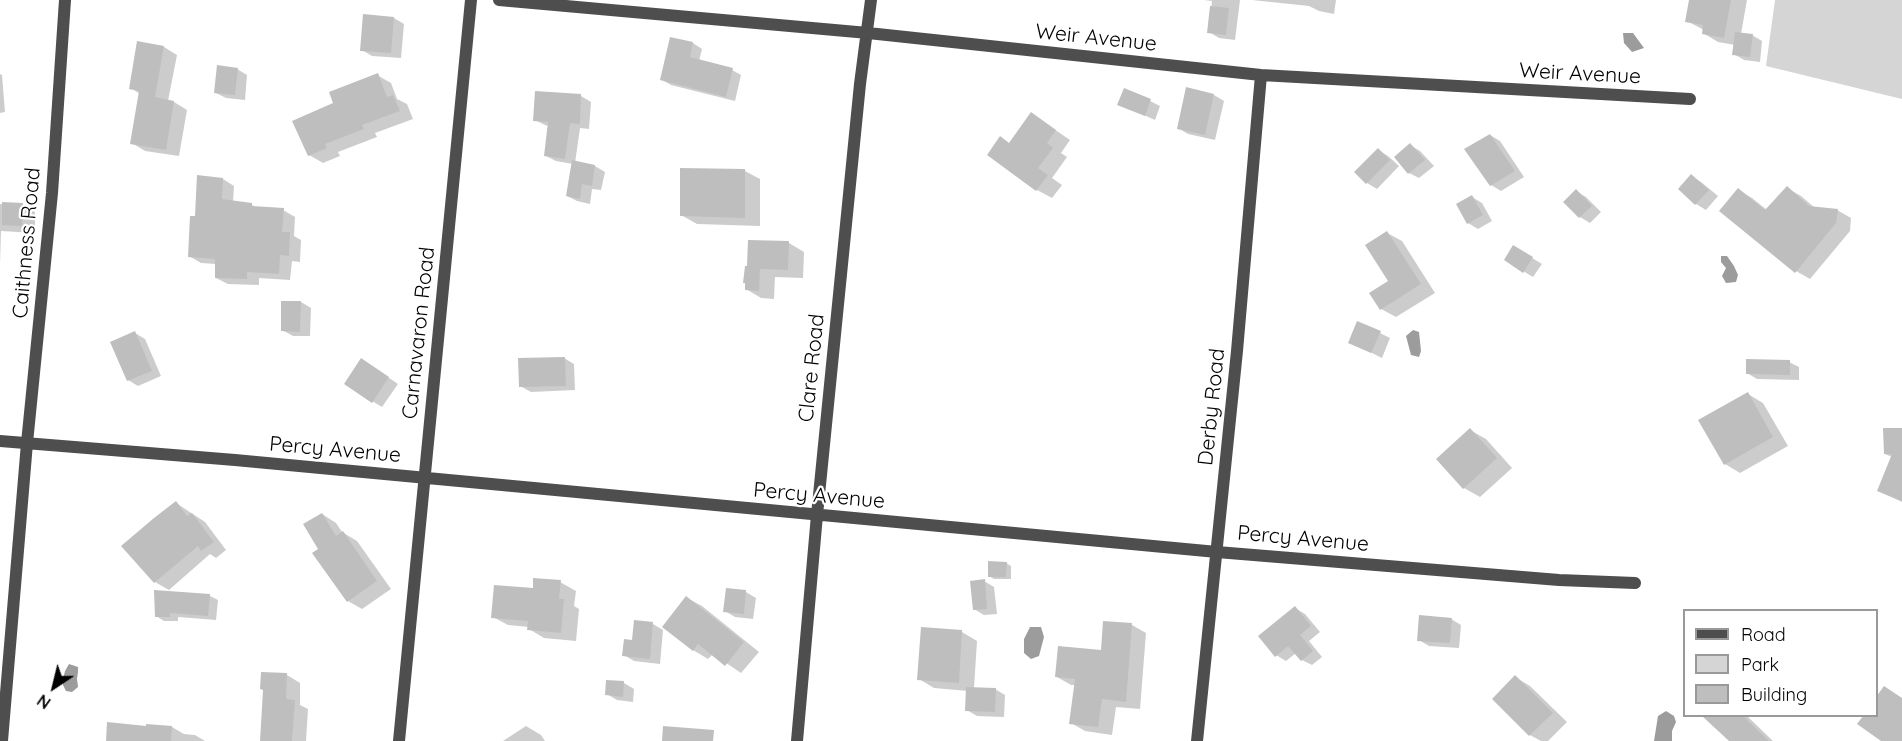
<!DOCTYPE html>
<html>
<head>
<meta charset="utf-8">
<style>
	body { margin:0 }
	#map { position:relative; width:1902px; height:741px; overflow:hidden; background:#fff; font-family:Quicksand,sans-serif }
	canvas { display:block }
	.legend { position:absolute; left:1683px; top:609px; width:195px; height:108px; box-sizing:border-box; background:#fff; border:2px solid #999; margin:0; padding:8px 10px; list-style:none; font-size:18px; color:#000 }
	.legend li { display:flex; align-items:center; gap:12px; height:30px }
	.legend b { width:30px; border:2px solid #999 }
	.north { position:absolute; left:24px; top:657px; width:60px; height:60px; -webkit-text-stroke:4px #fff; paint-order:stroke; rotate:215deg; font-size:16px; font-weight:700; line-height:24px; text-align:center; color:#000 }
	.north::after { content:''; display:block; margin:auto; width:21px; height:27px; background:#000; clip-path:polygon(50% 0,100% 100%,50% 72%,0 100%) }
</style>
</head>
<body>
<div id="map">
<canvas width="1902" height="741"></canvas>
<ul class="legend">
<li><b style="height:8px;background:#4e4e4e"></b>Road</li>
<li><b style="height:16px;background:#d5d5d5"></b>Park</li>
<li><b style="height:16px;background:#bebebe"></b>Building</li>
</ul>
<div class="north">N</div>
</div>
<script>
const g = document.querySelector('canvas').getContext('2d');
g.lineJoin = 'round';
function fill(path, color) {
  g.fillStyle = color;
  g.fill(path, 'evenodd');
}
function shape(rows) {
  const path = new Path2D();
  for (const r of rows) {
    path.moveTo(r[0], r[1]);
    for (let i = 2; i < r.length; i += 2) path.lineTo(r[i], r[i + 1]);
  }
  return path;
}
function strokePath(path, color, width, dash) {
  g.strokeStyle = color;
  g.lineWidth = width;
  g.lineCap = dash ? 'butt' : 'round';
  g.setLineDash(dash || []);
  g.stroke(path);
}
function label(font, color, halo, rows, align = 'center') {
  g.font = font + ' Quicksand,sans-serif';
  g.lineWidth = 4.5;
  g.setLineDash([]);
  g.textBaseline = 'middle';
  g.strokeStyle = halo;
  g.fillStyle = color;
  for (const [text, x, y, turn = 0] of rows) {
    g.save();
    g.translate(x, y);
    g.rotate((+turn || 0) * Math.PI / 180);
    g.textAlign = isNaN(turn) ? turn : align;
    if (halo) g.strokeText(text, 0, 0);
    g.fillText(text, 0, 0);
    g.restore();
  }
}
fill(shape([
	[1775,0,1902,0,1902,99,1766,66]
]), '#d5d5d5');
fill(shape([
	[1623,33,1633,33,1644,48,1632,52,1624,43],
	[1721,256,1727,256,1734,266,1738,275,1736,282,1726,283,1722,276,1726,268,1721,262],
	[1413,330,1419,332,1421,351,1419,357,1411,355,1406,336],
	[1030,627,1041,627,1044,637,1039,656,1031,659,1024,653,1024,639],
	[69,664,78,667,78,672,77,679,78,687,72,692,66,691,62,683,65,671],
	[1666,711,1674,716,1676,722,1672,731,1672,741,1654,741,1658,716]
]), '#9c9c9c');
fill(shape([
	[1204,0,1240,0,1235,40,1219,38,1209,32,1212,1],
	[1252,0,1336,0,1334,14,1319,11,1309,6],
	[1690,0,1747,0,1741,34,1752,35,1762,41,1760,62,1744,60,1734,54,1735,45,1718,42,1703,33,1704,30,1687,21],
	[394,18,404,24,401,58,372,56,362,50],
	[139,43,164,47,177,55,168,101,174,102,187,110,179,156,145,151,132,143,140,94,131,88],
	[693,43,702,49,699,61,732,70,741,75,735,101,671,85,662,80],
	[237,69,247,75,245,100,226,98,216,93],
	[0,74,2,75,5,112,0,113],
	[377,75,391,83,397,99,407,104,413,119,375,133,377,137,338,152,340,156,323,163,309,155,335,104],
	[1214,95,1224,101,1215,140,1188,134,1178,128],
	[581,96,591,102,589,129,580,128,575,163,595,166,605,172,601,190,592,189,590,204,577,201,567,196,573,164,556,161,546,156,549,126,545,125,535,120],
	[1150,101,1160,106,1155,120,1119,104],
	[1032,114,1070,140,1061,153,1067,157,1052,178,1062,185,1052,198,1037,190,1010,144],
	[1490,135,1500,141,1524,177,1501,191,1491,185],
	[1410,145,1420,151,1434,166,1419,178,1409,173],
	[1378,150,1388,156,1399,166,1377,189,1367,183],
	[745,171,760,179,760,226,697,224,681,215],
	[1691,176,1701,182,1718,196,1706,210,1696,204],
	[223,179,234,186,233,202,252,205,257,208,283,210,295,217,294,236,301,240,300,262,292,261,290,280,259,278,259,285,228,284,216,278,216,264,201,263,189,256,196,218],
	[1787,188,1801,196,1815,208,1837,210,1851,218,1850,231,1810,279,1796,271,1738,190,1752,198,1767,210],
	[1576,191,1586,197,1601,212,1590,223,1580,217],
	[1472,197,1482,203,1492,221,1478,229,1468,223],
	[0,204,22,205,35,212,35,233,1,231,0,264],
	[1387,233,1402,241,1435,293,1396,317,1381,309,1390,281],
	[750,241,789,243,804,252,803,278,775,277,774,299,761,298,746,289],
	[1524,253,1542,264,1533,277,1523,271],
	[301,302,311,308,310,336,293,336,282,330],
	[135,333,145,339,161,376,138,386,128,380],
	[1380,333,1390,338,1382,358,1350,342],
	[564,358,574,364,575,390,531,392,520,386],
	[1789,362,1799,367,1799,380,1757,379,1747,373],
	[372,366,398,384,382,407,372,401],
	[1748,394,1763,403,1788,446,1740,473,1725,464],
	[1470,430,1486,439,1512,468,1480,497,1464,488,1438,459],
	[1902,430,1902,502,1878,491,1892,457,1885,454],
	[176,503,205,522,226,550,216,558,210,554,169,590,155,582,124,546],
	[322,514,336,523,342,532,357,541,391,589,362,609,348,601,320,549],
	[1006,563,1011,566,1011,579,994,579,989,576],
	[984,581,994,587,997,614,984,615,974,609],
	[560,582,576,591,574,606,579,609,576,641,544,638,529,629,529,627,508,625,493,617,534,590],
	[727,590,746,592,756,598,753,619,735,617,725,611],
	[156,591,210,596,218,600,216,620,178,617,178,621,164,621,156,616],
	[687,598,702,606,759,652,741,673,713,654,708,659,693,650],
	[1295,608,1305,614,1320,632,1309,641,1322,657,1312,665,1302,660,1296,653,1286,661,1276,655],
	[1451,619,1461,625,1459,648,1429,646,1419,640],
	[1105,622,1132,625,1146,633,1140,709,1116,707,1112,735,1085,731,1071,723,1076,685,1071,685,1057,677,1102,652],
	[653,624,663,630,660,664,634,661,624,655,634,642],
	[922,629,962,632,977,641,974,688,995,689,1005,695,1004,717,977,716,967,710,968,691,934,688,919,679],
	[287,675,300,683,300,705,308,709,306,741,262,741],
	[1515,677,1530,686,1567,722,1548,741,1541,741,1530,735,1494,699],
	[608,681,624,683,634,689,633,702,617,700,607,694],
	[1711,716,1747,716,1773,741,1731,741,1708,719],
	[526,726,541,735,545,741,503,741],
	[172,727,184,734,195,735,205,741,107,741,147,728]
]), '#0003');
fill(shape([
	[1689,0,1731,0,1724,38,1702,34,1703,25,1685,22],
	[1210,6,1229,8,1226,35,1207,33],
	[363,14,394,17,391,53,360,51],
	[1735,32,1753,34,1750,57,1732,55],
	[670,37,693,42,690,57,733,68,726,97,660,80],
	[137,41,164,46,155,97,174,101,166,150,130,144,139,91,129,89],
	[217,65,238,68,235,95,214,93],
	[378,73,387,97,393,95,400,111,362,125,364,129,325,144,327,148,308,156,292,121,333,103,329,92],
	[1186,87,1214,94,1205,135,1177,129],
	[1124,88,1151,99,1145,116,1117,105],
	[535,91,581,94,580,124,570,123,565,159,544,156,548,122,533,121],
	[1031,112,1056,130,1047,143,1053,148,1038,168,1048,175,1036,191,987,155,1000,136,1009,143],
	[1490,134,1515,171,1490,186,1464,149],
	[1410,143,1425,160,1408,174,1394,157],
	[1378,148,1390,160,1366,184,1354,172],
	[572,160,595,165,592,186,582,184,580,199,566,196],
	[680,168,745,169,745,218,680,216],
	[1691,174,1709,190,1695,205,1678,189],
	[197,175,223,178,222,199,252,203,252,206,284,208,282,232,290,232,289,256,280,255,279,274,247,272,247,279,215,278,215,259,188,257,190,216,195,216],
	[1787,186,1809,206,1838,209,1836,223,1795,273,1719,211,1738,188,1765,210],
	[1576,189,1592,206,1579,218,1563,202],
	[1472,195,1483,215,1467,224,1456,204],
	[2,202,23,203,22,226,2,225],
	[1387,231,1421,284,1380,310,1369,293,1388,281,1365,245],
	[748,240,789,241,788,270,760,269,759,291,745,290,745,283,743,283,745,266,747,266],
	[1513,245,1533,257,1523,273,1504,260],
	[281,301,301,301,300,332,281,331],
	[1357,321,1381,331,1371,353,1348,343],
	[135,331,152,371,127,381,110,342],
	[565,357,566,386,519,387,518,358],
	[361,358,389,377,372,403,344,384],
	[1746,359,1790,360,1790,375,1746,374],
	[1748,392,1773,437,1724,465,1698,420],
	[1470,428,1497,458,1463,489,1436,459],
	[1883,428,1902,428,1902,501,1877,491,1892,454,1884,454],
	[176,501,187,516,192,513,214,542,201,551,198,546,154,583,121,546,154,518],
	[322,513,336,536,343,531,377,581,347,602,312,553,318,549,303,524],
	[988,561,1007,562,1006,577,988,577],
	[533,578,561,580,559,599,564,599,561,633,527,630,528,621,491,618,494,585,533,588],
	[985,579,987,609,973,610,970,581],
	[726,588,746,590,744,614,723,612],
	[154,590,210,594,208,616,170,613,170,617,155,617],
	[686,596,744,642,725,666,698,644,693,651,662,627],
	[1295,606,1311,626,1300,635,1313,651,1301,661,1288,646,1275,657,1258,636],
	[1419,615,1452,618,1450,643,1417,641],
	[634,620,653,622,650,659,622,656,624,639,632,640],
	[1103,621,1132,623,1126,702,1102,699,1098,727,1069,724,1075,679,1055,677,1058,646,1101,650],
	[921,627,962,630,959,683,917,680],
	[261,672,287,673,286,699,295,700,292,741,260,741,263,690,260,689],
	[1515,675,1553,713,1529,736,1492,699],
	[606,680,624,681,623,697,605,695],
	[1884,686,1902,698,1902,741,1881,741,1857,724,1863,716,1876,716,1876,697],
	[966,687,996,688,995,712,965,711],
	[1702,716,1743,716,1769,741,1729,741],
	[107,722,146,726,146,724,172,726,171,741,106,741],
	[663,726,714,730,713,741,662,741]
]), '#bebebe');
strokePath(shape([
	[499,0,868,33,1261,75,1690,99],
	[0,441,235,460,1217,552,1559,580,1635,583],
	[2,741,27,443,52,193,65,0],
	[399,741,471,0],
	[797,741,817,515,860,84,871,0],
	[1197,741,1237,351,1261,75]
]), '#4e4e4e', 12);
label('21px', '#000', '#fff', [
	["Weir Avenue",1096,38,6],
	["Weir Avenue",1580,74,3],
	["Caithness Road",27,243,-85],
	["Carnavaron Road",419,333,-84],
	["Clare Road",812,368,-84],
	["Derby Road",1212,407,-84],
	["Percy Avenue",335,450,5],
	["Percy Avenue",819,496,5],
	["Percy Avenue",1303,539,5]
]);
</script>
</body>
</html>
